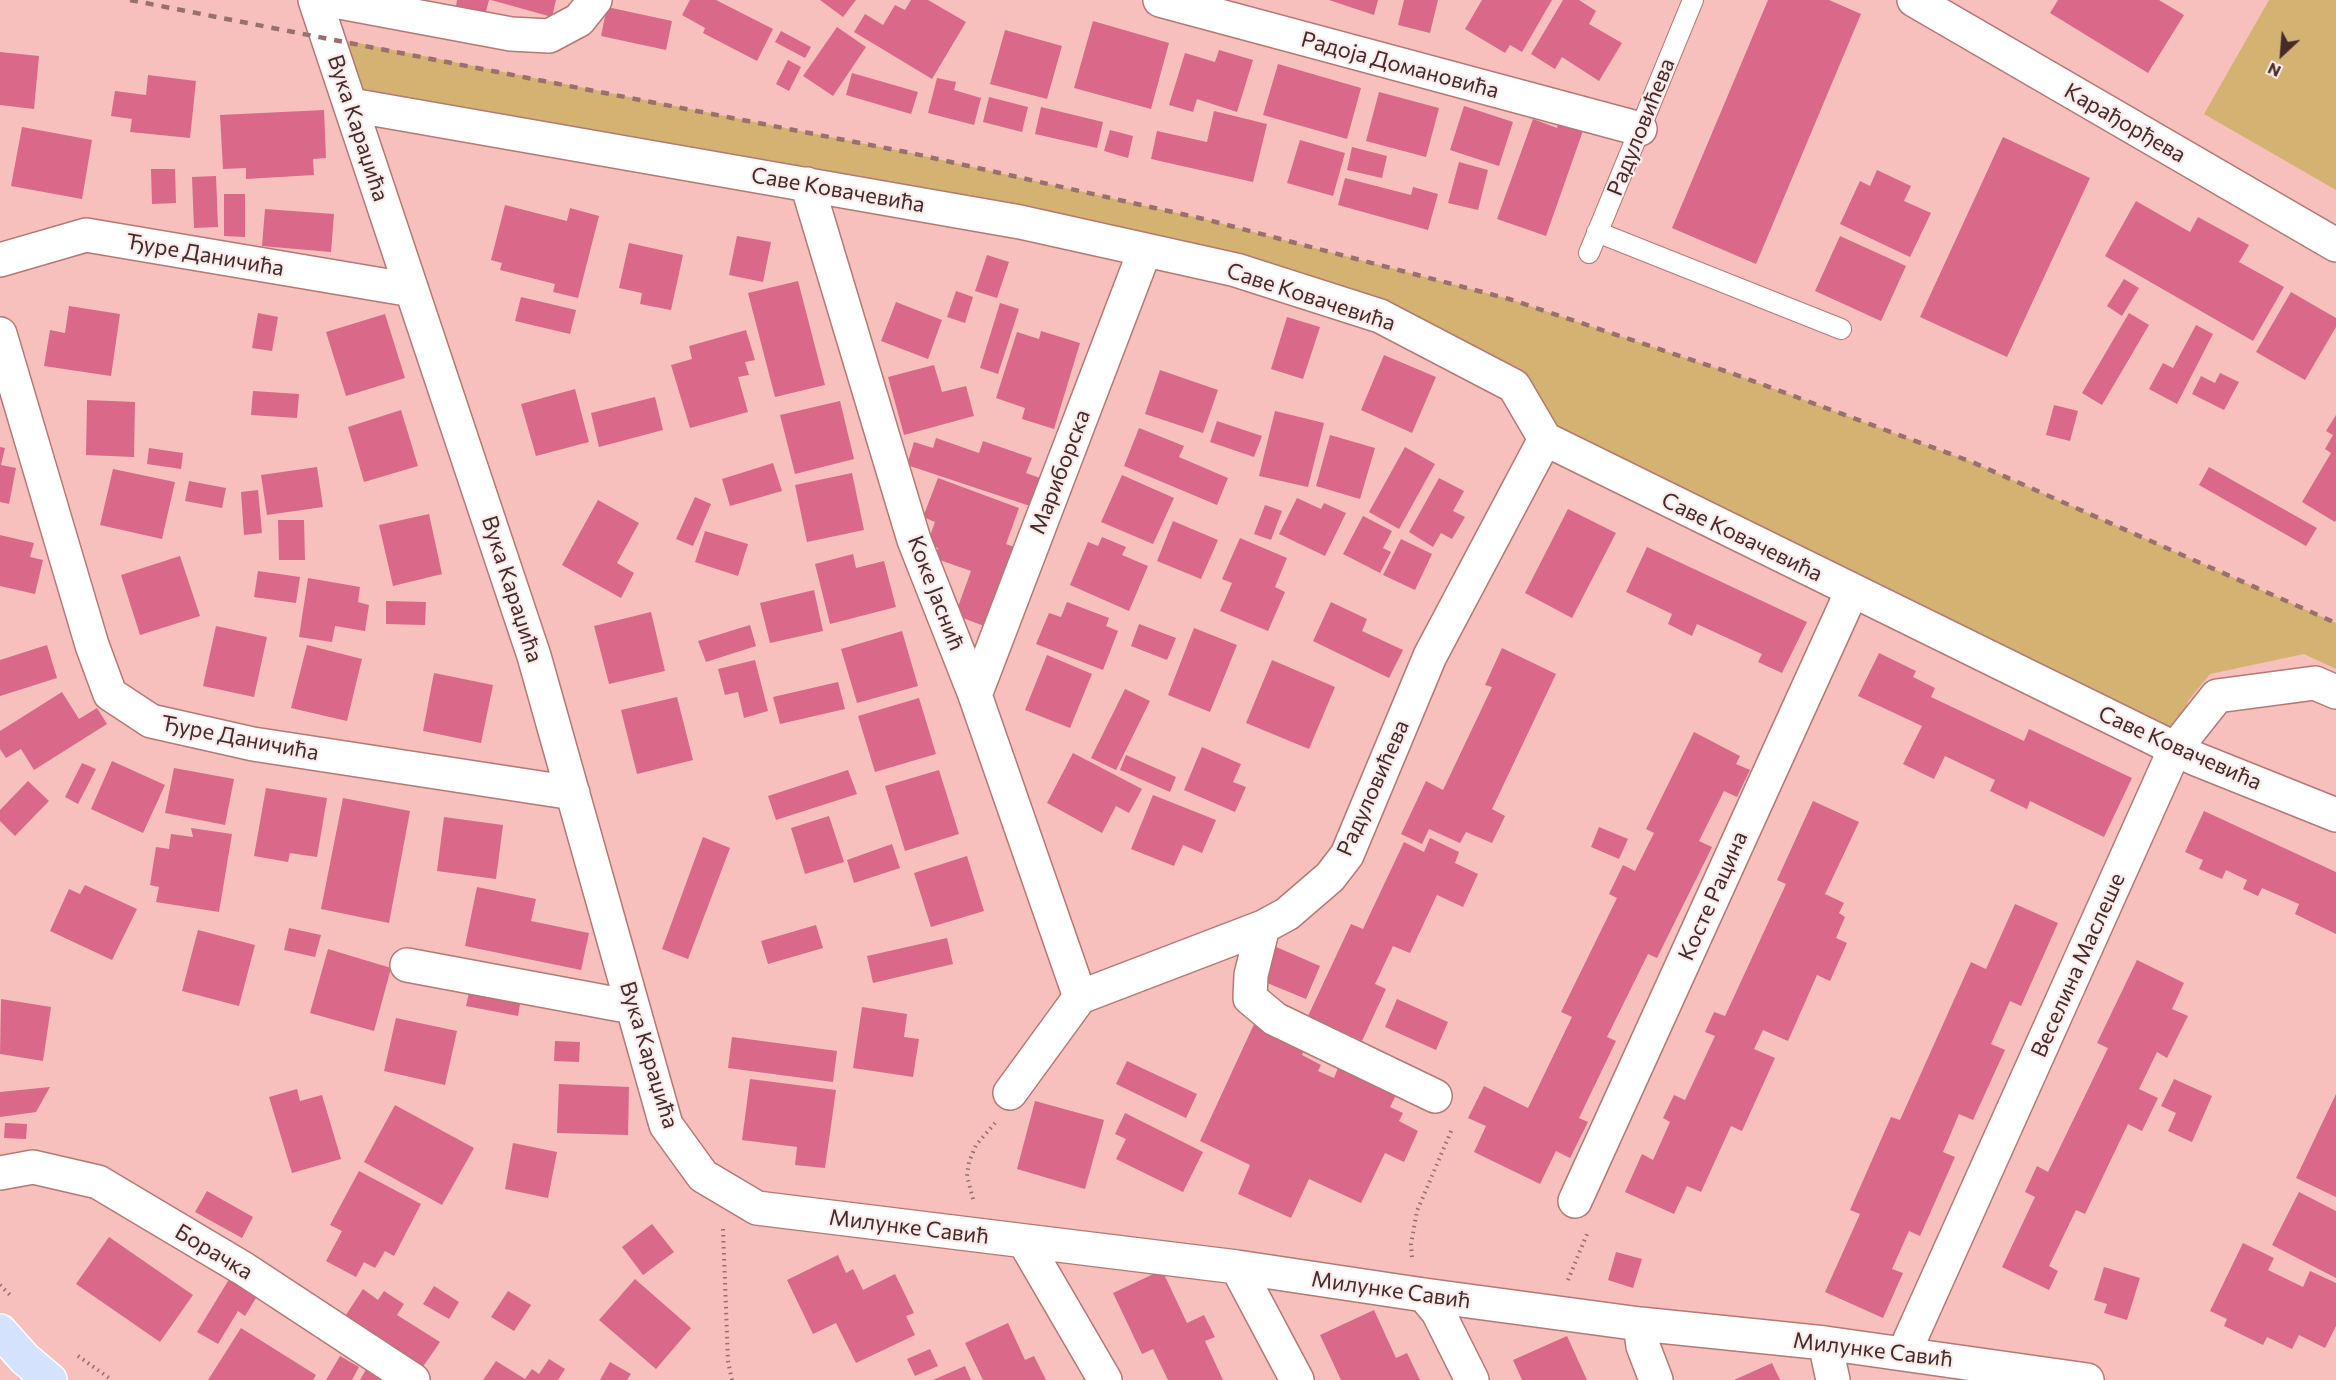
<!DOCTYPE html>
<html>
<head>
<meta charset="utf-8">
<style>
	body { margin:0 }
	#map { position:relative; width:2336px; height:1380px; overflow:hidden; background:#f7c0bc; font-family:Commissioner,sans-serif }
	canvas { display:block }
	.north { position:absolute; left:2252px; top:24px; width:60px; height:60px; -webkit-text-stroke:4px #fbeceb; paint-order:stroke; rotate:206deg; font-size:16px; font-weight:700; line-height:24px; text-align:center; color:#462b2a }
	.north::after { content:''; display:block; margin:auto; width:21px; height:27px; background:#462b2a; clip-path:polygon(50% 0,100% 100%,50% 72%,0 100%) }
</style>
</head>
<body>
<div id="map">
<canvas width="2336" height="1380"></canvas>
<div class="north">N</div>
</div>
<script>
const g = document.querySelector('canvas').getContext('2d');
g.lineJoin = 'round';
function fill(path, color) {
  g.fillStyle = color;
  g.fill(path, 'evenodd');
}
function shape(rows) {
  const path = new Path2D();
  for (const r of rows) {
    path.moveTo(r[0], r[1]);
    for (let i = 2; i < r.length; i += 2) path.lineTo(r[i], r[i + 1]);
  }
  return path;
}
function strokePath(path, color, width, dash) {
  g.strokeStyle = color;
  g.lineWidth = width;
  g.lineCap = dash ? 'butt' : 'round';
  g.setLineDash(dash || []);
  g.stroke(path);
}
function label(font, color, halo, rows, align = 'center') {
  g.font = font + ' Commissioner,sans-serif';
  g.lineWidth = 4.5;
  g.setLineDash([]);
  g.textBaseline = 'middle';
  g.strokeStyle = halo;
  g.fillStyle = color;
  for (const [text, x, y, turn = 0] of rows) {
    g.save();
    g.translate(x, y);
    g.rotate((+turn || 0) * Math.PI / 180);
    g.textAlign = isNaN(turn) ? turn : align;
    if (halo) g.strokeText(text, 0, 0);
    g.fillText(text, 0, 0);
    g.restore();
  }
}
fill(shape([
	[2269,0,2336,0,2336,190,2204,114],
	[328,37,911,153,1208,220,1509,299,1734,374,1972,462,2336,623,2336,669,2304,654,2210,674,2188,701,2175,749,1545,439,1514,386,1236,270,351,105]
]), '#d4b271');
fill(shape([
	[457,0,489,0,485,15,456,6],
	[491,0,556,0,552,17],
	[690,0,716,0,773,29,757,61,703,33,705,28,682,15],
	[820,0,856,0,843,17],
	[911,0,928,0,966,22,932,79,854,32,865,14,883,25,895,5,905,10],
	[1329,0,1378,0,1374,15],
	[1404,0,1438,0,1430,33,1398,25],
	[1482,0,1552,0,1522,52,1510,45,1505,53,1465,29],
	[1563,0,1579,0,1596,11,1589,24,1622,43,1599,81,1562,57,1555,69,1531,54],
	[1768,0,1829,0,1861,14,1756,264,1672,228],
	[2058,0,2159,0,2184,15,2148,73,2050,13],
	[607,7,672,21,666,50,601,36],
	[1093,21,1169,43,1151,109,1074,88],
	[837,27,866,47,833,96,803,76],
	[1005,30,1062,46,1047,99,990,84],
	[781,31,811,47,805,58,775,42],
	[1219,50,1253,60,1237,112,1197,99,1193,112,1169,105,1185,53,1215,62],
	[0,52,39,56,34,109,0,105],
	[788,60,801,67,789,91,776,84],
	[1278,64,1361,88,1347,139,1263,115],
	[852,73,918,92,911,114,846,95],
	[148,75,196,81,190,138,130,132,132,119,111,116,115,91,146,95],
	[937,78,956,82,954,90,981,98,974,125,928,113],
	[1379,92,1439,108,1426,157,1366,141],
	[989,97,1028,107,1022,132,983,122],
	[1464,106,1513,122,1499,166,1450,150],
	[1041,107,1103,122,1097,148,1035,134],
	[324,110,326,158,313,159,314,175,246,179,246,168,223,169,220,115],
	[1214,111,1267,124,1253,182,1151,159,1157,131,1207,142],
	[1560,117,1585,125,1546,236,1497,219,1533,119,1557,128],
	[22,127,92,140,82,199,11,186],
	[1110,130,1133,136,1128,158,1104,151],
	[2003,137,2090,178,2007,357,1920,317],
	[1300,140,1345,153,1333,196,1287,183],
	[1352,147,1387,156,1382,178,1347,170],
	[1459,162,1488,170,1478,210,1448,203],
	[151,169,175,169,176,203,152,204],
	[1877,170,1911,186,1904,201,1931,213,1910,257,1840,224,1860,181,1870,186],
	[216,176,218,227,194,228,192,177],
	[1345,178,1411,195,1413,187,1438,194,1428,230,1338,205],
	[224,194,245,194,245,237,224,236],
	[2136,201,2190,232,2198,217,2249,245,2239,262,2284,287,2253,341,2105,256],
	[505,205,567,221,570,208,599,216,578,298,553,292,555,284,500,270,502,263,491,260],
	[265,209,334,214,331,252,262,246],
	[737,236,771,242,763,282,729,275],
	[1840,236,1906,266,1881,321,1815,291],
	[629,243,683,255,671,310,640,304,642,293,619,288],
	[987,255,1009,262,997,298,975,291],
	[2124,279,2139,288,2122,316,2107,306],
	[798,281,825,385,775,397,748,293],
	[956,291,973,297,965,323,947,317],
	[2291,292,2336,318,2336,327,2305,380,2256,352],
	[521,297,576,310,570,334,515,321],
	[896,302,942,320,928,359,881,341],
	[1000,303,1019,309,998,374,980,368],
	[69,306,120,314,111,376,44,366,50,330,65,333],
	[258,313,278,317,272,351,252,348],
	[2129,313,2149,325,2102,405,2082,393],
	[385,314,405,378,346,396,326,332],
	[1287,317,1320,327,1303,379,1271,369],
	[2196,325,2213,334,2177,404,2149,389,2163,363,2173,368],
	[746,330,755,360,745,362,749,375,738,377,748,412,690,428,671,365,692,359,689,346],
	[1041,331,1080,343,1054,429,1022,419,1025,408,996,398,1017,332,1039,339],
	[1384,355,1436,377,1412,433,1361,410],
	[934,365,942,392,966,386,974,416,904,435,888,377],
	[1160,370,1218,390,1203,433,1145,414],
	[2220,373,2239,382,2224,410,2192,394,2201,376,2215,383],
	[575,389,589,442,536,456,521,404],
	[253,391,299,394,297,418,251,415],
	[655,397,663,430,599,447,591,413],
	[87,400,135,402,134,457,86,455],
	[840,401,854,459,795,474,780,415],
	[2054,405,2078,411,2070,441,2046,435],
	[401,410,418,466,364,482,348,427],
	[1275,411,1324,423,1308,487,1259,476],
	[2336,415,2336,520,2335,522,2302,502,2331,453,2325,449,2333,435,2326,431],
	[1217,421,1262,436,1254,457,1210,442],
	[1139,428,1184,446,1179,457,1228,478,1217,505,1124,466],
	[1330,435,1375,448,1360,499,1316,486],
	[936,438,979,453,983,441,1032,458,1026,473,1040,478,1030,506,907,465,914,442,933,448],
	[0,447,5,448,1,465,16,468,9,504,0,502],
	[1405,447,1435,464,1399,529,1369,512],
	[149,448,183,453,181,469,147,464],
	[773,463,782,491,730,506,722,479],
	[317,467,323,507,267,515,261,475],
	[2209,467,2317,528,2306,546,2199,485],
	[113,469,175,482,162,539,100,525],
	[852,473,864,530,807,542,795,485],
	[1122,475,1174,498,1153,544,1101,522],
	[938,478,1019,508,1006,544,1022,550,992,629,955,615,971,571,934,558,938,548,927,544,935,522,923,517],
	[1439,478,1464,491,1453,511,1465,517,1452,539,1441,533,1433,547,1409,532],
	[189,481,226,488,222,508,185,501],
	[258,490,262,533,244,535,241,492],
	[695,497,711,504,693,546,676,539],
	[1297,498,1321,509,1324,503,1346,513,1325,556,1279,534],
	[598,500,639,523,617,563,634,573,621,598,562,565],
	[1265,505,1282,511,1271,540,1254,534],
	[1568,509,1616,533,1572,618,1525,593],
	[429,514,442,574,393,586,379,525],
	[1363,516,1392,531,1383,548,1391,552,1380,573,1343,554],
	[278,520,304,520,305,560,279,560],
	[1173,521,1218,540,1201,579,1157,561],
	[705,531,748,544,738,576,695,562],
	[0,535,34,543,30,557,43,560,35,594,0,586],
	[1102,537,1126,547,1122,555,1148,566,1129,611,1070,585,1088,542,1098,546],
	[1240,538,1287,558,1275,587,1285,592,1268,631,1220,611,1232,583,1222,579],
	[1401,539,1432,554,1415,590,1383,575],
	[1647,547,1807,622,1782,673,1758,662,1762,654,1697,624,1692,636,1668,624,1672,614,1626,592],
	[853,554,856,568,884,561,896,607,830,624,815,564],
	[180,556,200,616,140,635,121,575],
	[258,571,300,577,296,603,254,597],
	[308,578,360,587,358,602,369,605,365,631,335,626,332,642,299,637],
	[814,590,823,631,770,643,760,603],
	[386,601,426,602,425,625,386,624],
	[1067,602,1109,618,1106,626,1118,631,1103,670,1036,644,1049,613,1061,617],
	[1331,602,1367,619,1362,631,1403,650,1389,678,1313,641],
	[651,612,665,671,609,684,594,626],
	[1139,624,1176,638,1167,660,1131,646],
	[750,625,756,646,706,662,698,641],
	[216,626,267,637,254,697,203,686],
	[1194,628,1237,645,1210,712,1168,695],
	[902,631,918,686,857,703,841,649],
	[47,645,57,678,0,696,0,660],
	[307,645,362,659,347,721,291,708],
	[1502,648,1556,674,1492,809,1505,816,1492,843,1466,832,1460,843,1429,829,1422,844,1401,834,1426,781,1443,790,1492,687,1485,685],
	[1879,653,1916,671,1913,677,1935,688,1931,697,2024,741,2029,729,2132,778,2104,837,2030,801,2027,809,1990,791,1995,780,1945,756,1934,779,1903,764,1922,726,1858,696],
	[1047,655,1092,674,1070,728,1025,710],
	[755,660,768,711,744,718,738,692,725,695,718,669],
	[1272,660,1335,687,1309,749,1246,723],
	[434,673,493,685,481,743,423,731],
	[838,682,845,709,780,724,773,697],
	[1125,689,1150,701,1116,770,1091,758],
	[62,692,79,719,97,708,107,724,34,770,21,749,6,758,0,749,0,731],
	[677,697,693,760,637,774,621,710],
	[919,698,936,754,875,772,858,716],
	[1694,732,1740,756,1736,764,1750,770,1737,797,1724,791,1699,841,1712,847,1657,958,1648,954,1607,1037,1616,1041,1579,1118,1588,1122,1570,1158,1556,1151,1540,1184,1474,1152,1486,1126,1468,1118,1484,1086,1528,1108,1572,1017,1561,1012,1617,898,1609,894,1623,865,1635,871,1654,833,1646,829],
	[1202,747,1241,764,1233,782,1246,787,1235,812,1184,790],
	[1073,753,1142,789,1129,813,1116,806,1102,833,1047,803],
	[1126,755,1176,777,1170,792,1120,770],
	[112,761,165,785,143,833,91,809],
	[82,763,96,769,78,804,65,797],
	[174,768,234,779,225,825,165,813],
	[848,770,857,794,776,820,768,796],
	[939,770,959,834,905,851,885,786],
	[28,781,49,801,15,836,0,821,0,810],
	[266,788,327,798,317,857,290,853,288,862,254,856],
	[1153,795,1216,820,1202,853,1183,845,1174,866,1131,849],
	[343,798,410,811,389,923,321,909],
	[1813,801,1859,822,1825,894,1844,903,1839,913,1845,917,1836,938,1847,943,1830,981,1817,975,1788,1041,1763,1030,1754,1049,1775,1058,1742,1131,1731,1126,1701,1192,1687,1186,1674,1214,1625,1192,1642,1154,1653,1160,1670,1122,1663,1118,1674,1095,1685,1100,1715,1036,1705,1032,1714,1012,1725,1016,1786,884,1777,880],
	[2204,811,2336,872,2336,934,2295,914,2299,904,2262,888,2258,896,2243,889,2247,880,2226,870,2222,879,2199,869,2203,860,2185,852],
	[829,816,844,862,805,874,791,828],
	[444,817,503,825,496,879,437,871],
	[1599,827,1628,839,1619,859,1591,847],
	[191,828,232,834,219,912,156,902,159,887,150,885,156,847,169,849,171,834,193,837],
	[703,837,730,848,688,959,662,949],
	[1430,838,1459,852,1455,863,1478,874,1463,907,1437,895,1410,953,1393,946,1375,984,1386,989,1362,1041,1308,1016,1351,924,1363,929,1404,842,1424,852],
	[892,844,900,868,854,883,847,860],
	[967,856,984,911,931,927,914,873],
	[85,885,137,909,112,960,50,931,69,889,80,894],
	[477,887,536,899,531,921,589,933,581,970,465,946],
	[2015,904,2058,923,2021,1006,2010,1001,1991,1044,2005,1050,1973,1120,1959,1114,1943,1152,1955,1157,1920,1236,1909,1231,1892,1269,1903,1273,1883,1318,1825,1292,1860,1214,1850,1210,1891,1117,1900,1120,1971,962,1986,969],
	[816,925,823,948,768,964,761,941],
	[289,928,321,935,315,957,284,950],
	[198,930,255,945,239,1006,182,991],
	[947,938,953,964,873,983,867,956],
	[1274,946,1320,966,1306,999,1260,980],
	[328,949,391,968,374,1031,310,1013],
	[2137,960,2184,983,2172,1009,2188,1016,2167,1058,2157,1052,2139,1089,2158,1098,2142,1131,2128,1124,2085,1214,2076,1210,2049,1266,2058,1271,2049,1290,2002,1267,2035,1197,2025,1192,2037,1166,2048,1172,2108,1048,2097,1043],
	[470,988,521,998,518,1016,466,1006],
	[1,999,51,1007,43,1061,0,1054],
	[1397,999,1448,1022,1436,1050,1385,1027],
	[862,1007,907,1014,904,1037,919,1039,913,1077,853,1068],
	[396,1018,457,1031,445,1085,384,1071],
	[1255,1022,1306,1045,1302,1055,1321,1065,1318,1071,1334,1078,1338,1068,1396,1095,1390,1107,1403,1113,1399,1121,1418,1131,1404,1162,1385,1153,1361,1203,1309,1179,1291,1218,1238,1194,1250,1165,1200,1141],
	[732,1037,837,1051,833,1082,728,1068],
	[555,1041,580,1042,579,1062,554,1061],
	[1127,1061,1197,1094,1186,1118,1116,1084],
	[750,1079,836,1090,825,1168,795,1165,797,1147,742,1140],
	[2174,1079,2212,1096,2192,1142,2168,1131,2176,1113,2161,1106],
	[559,1084,629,1087,628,1135,557,1133],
	[50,1087,36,1112,0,1117,0,1092],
	[297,1089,300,1101,322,1095,341,1159,292,1173,269,1097],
	[2336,1094,2336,1197,2296,1178],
	[1035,1101,1104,1120,1085,1189,1017,1169],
	[395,1105,474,1148,442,1205,364,1162],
	[1125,1113,1203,1152,1183,1192,1116,1159,1126,1139,1115,1134],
	[5,1123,27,1124,26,1139,4,1138],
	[513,1143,557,1152,548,1198,505,1189],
	[359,1171,421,1204,394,1256,385,1251,375,1268,364,1262,356,1277,326,1261,342,1231,330,1225],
	[207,1191,253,1217,242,1238,195,1212],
	[2299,1192,2336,1211,2336,1278,2272,1245],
	[652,1224,674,1252,643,1275,622,1247],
	[109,1237,193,1295,160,1342,76,1284],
	[2243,1243,2274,1258,2268,1270,2303,1287,2310,1271,2336,1283,2336,1326,2325,1348,2299,1335,2292,1349,2267,1337,2263,1345,2224,1326,2227,1319,2210,1311],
	[1616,1252,1642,1259,1633,1288,1608,1280],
	[838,1255,846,1273,853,1269,863,1290,895,1274,914,1313,906,1316,915,1335,856,1363,836,1323,813,1334,787,1280],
	[2104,1267,2140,1278,2127,1320,2104,1313,2107,1304,2094,1300],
	[1162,1270,1187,1323,1204,1315,1215,1337,1205,1341,1223,1380,1168,1380,1153,1349,1142,1354,1113,1293],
	[231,1276,259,1293,245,1316,238,1311,218,1344,197,1332],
	[635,1279,691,1328,656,1369,599,1320],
	[434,1286,459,1302,449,1319,423,1304],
	[363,1289,378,1300,384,1291,404,1304,397,1315,440,1342,420,1371,342,1321],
	[508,1291,531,1305,514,1331,491,1317],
	[1374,1310,1396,1358,1407,1353,1420,1380,1341,1380,1320,1335],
	[1008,1323,1025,1360,1034,1356,1046,1380,983,1380,965,1343],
	[241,1328,316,1375,313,1380,208,1380],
	[1567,1336,1587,1380,1522,1380,1513,1360],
	[930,1349,938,1366,915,1376,907,1359],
	[340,1356,359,1367,352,1380,326,1380],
	[549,1359,565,1369,558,1380,483,1380,496,1361,525,1379,532,1369,539,1374],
	[610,1362,631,1374,627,1380,600,1380],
	[1772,1363,1780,1380,1734,1380],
	[368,1366,393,1380,360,1380],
	[965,1366,971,1380,933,1380]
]), '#d96889');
const lane = shape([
	[1597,232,1841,329],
	[1589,253,1693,0]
]);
const street = shape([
	[315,0,534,656,666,1125,703,1176,757,1208,1237,1267,1424,1295,1640,1324,1825,1343,2087,1380],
	[329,0,511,34,549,36,579,20,595,0],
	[1160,0,1640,129],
	[351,105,1020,222,1236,270,1380,316,1514,386,1545,439,2196,759,2336,815],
	[807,184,914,540,975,695,1080,997],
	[0,260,86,235,412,290],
	[0,334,92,645,110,694,151,721,253,744,573,793],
	[975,695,1145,250],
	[1263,927,1251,975,1250,998,1275,1019,1435,1096],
	[407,965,632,1007],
	[1010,1093,1080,997,1263,927,1287,914,1330,877,1347,855,1430,656,1545,439],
	[0,1173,33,1167,98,1182,244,1269,413,1380],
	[1575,1201,1852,591],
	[1024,1241,1105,1380],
	[1237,1267,1297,1380],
	[1424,1295,1438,1312,1472,1380],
	[1640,1324,1643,1346,1656,1380],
	[1825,1343,1833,1380],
	[1904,1353,2175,749,2217,696,2315,683,2336,692]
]);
const secondary = shape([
	[1914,0,2336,245]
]);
const primary = shape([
	[0,1331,25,1359,50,1380]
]);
strokePath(lane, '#b77875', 22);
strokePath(street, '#b77875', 36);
strokePath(secondary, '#b77875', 36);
strokePath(primary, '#fff', 36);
strokePath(shape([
	[973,1199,967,1176,969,1162,976,1145,995,1123],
	[723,1229,728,1361,732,1380],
	[1412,1257,1411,1244,1417,1211,1452,1129],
	[1568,1280,1587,1234],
	[0,1285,10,1295],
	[78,1356,112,1380]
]), '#966e6c', 4, [1.5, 4.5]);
strokePath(lane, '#fff', 20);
strokePath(street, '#fff', 33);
strokePath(secondary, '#fff', 33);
strokePath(primary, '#d4e2fd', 33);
strokePath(shape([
	[130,0,911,153,1208,220,1509,299,1734,374,1972,462,2336,623]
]), '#98706d', 4.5, [8, 8]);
label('22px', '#462b2a', '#fbeceb', [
	["Радоја Домановића",1400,65,15],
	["Карађорђева",2125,123,30],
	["Радуловићева",1641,127,-68],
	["Вука Караџића",358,128,72],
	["Саве Ковачевића",838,190,10],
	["Ђуре Даничића",205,255,10],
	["Саве Ковачевића",1311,297,18],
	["Мариборска",1060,472,-69],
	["Саве Ковачевића",1742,537,26],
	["Вука Караџића",512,589,72],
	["Коке Јаснић",936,593,69],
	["Ђуре Даничића",240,738,11],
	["Саве Ковачевића",2180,748,24],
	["Радуловићева",1373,788,-66],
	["Косте Рацина",1713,896,-66],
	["Веселина Маслеше",2078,965,-66],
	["Вука Караџића",649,1055,73],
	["Милунке Савић",909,1227,7],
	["Борачка",214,1252,31],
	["Милунке Савић",1391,1290,8],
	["Милунке Савић",1873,1350,7]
]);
</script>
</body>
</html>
